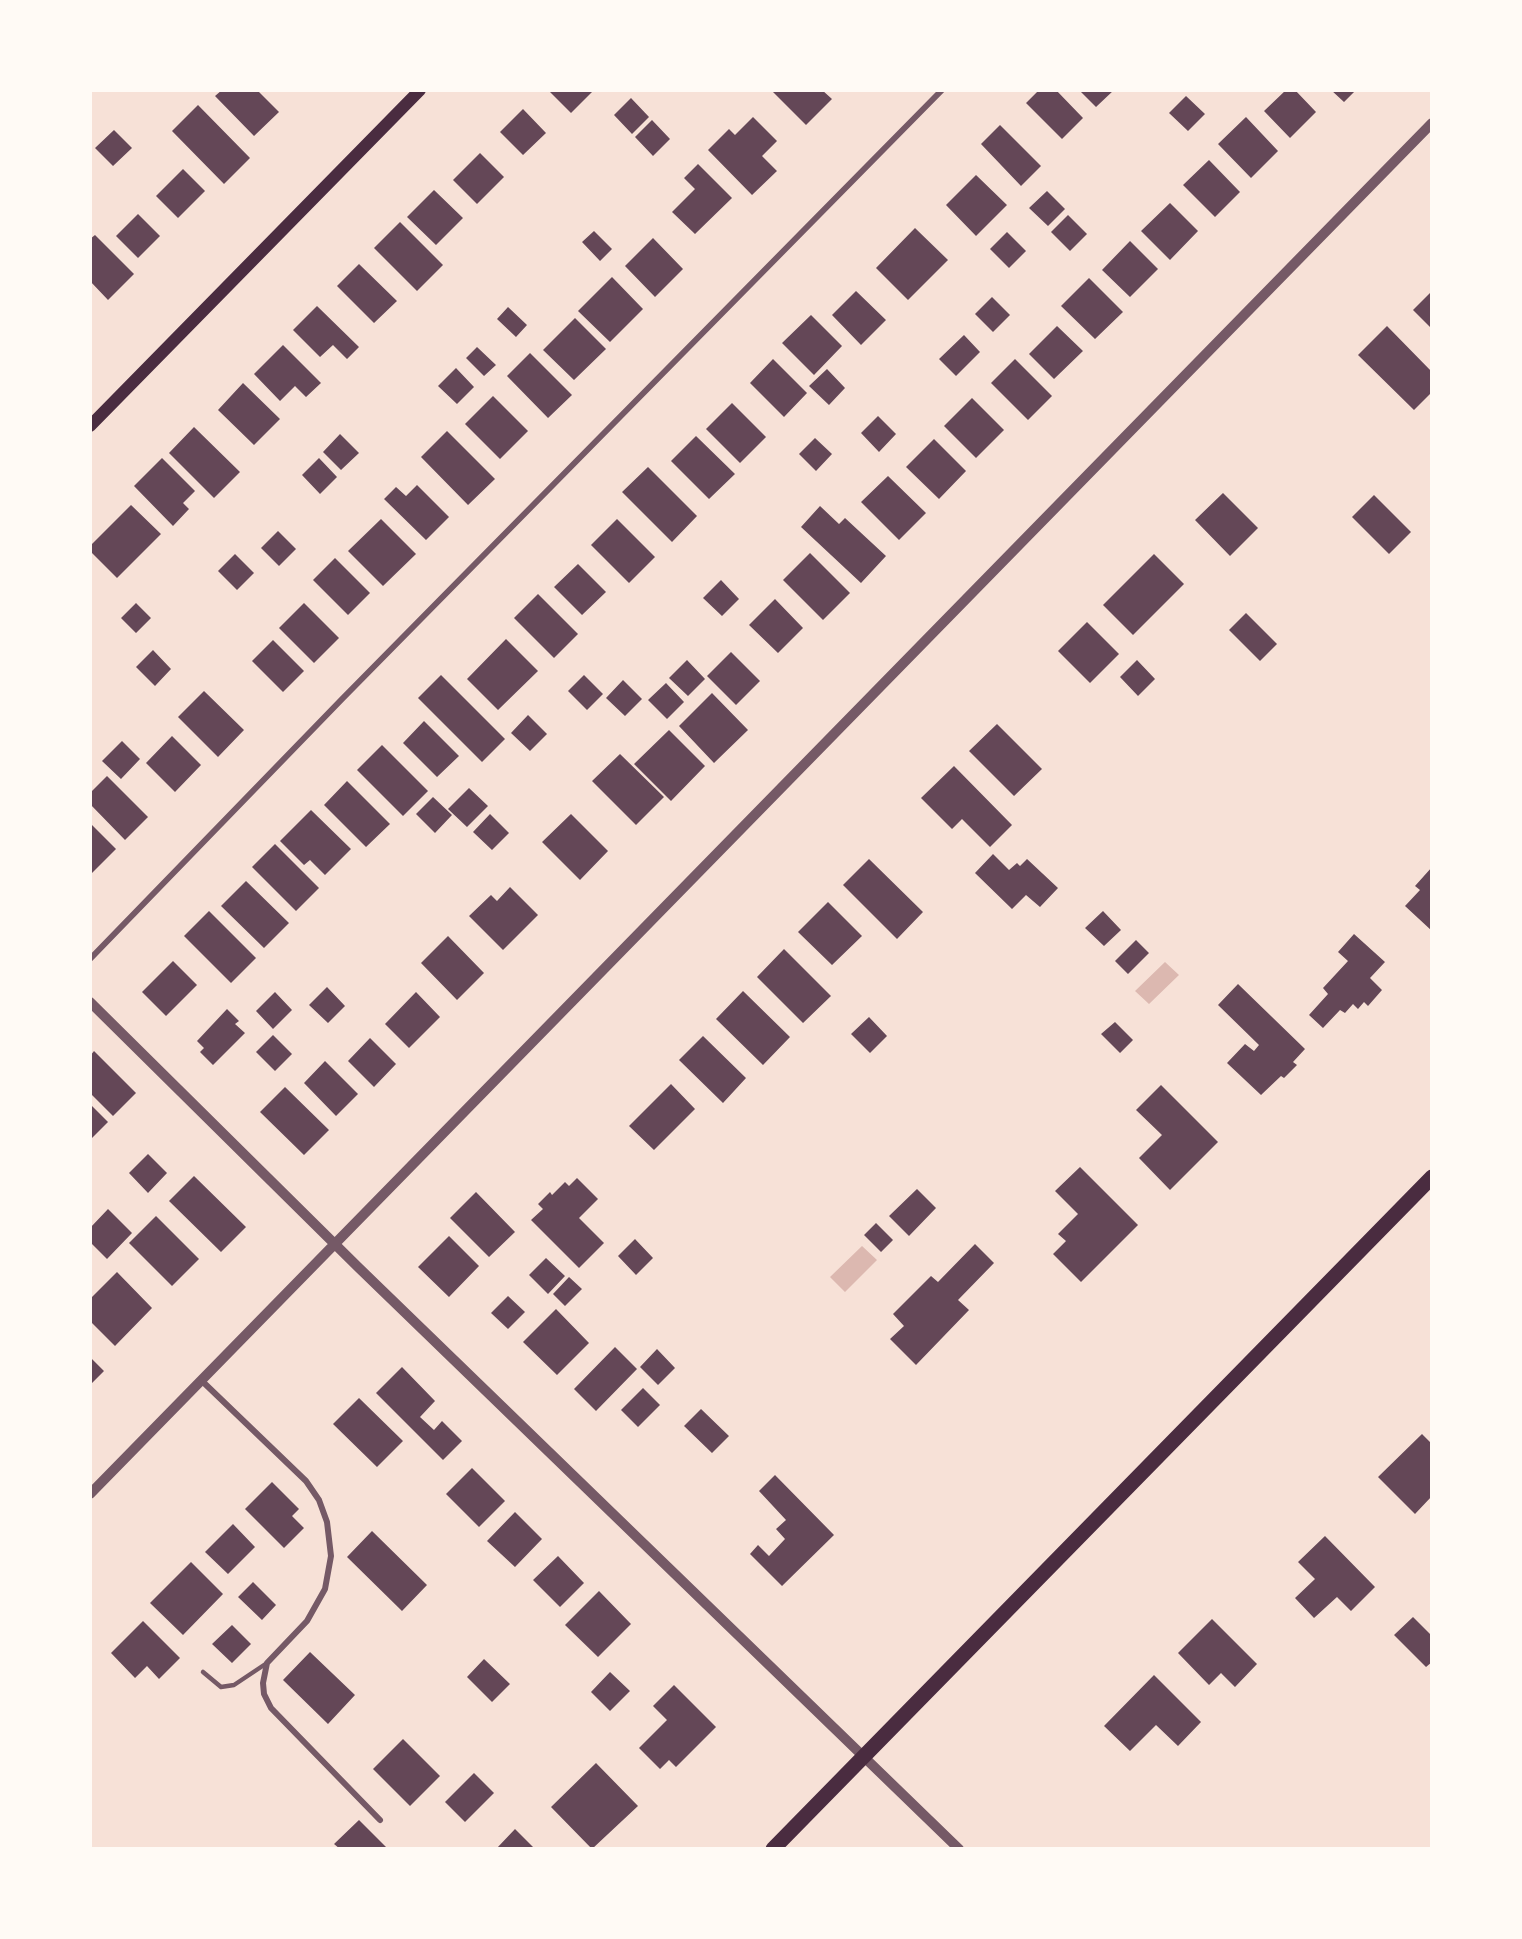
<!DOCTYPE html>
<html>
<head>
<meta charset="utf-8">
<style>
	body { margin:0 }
	#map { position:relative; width:1522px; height:1939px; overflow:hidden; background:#f7e1d7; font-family:Raleway,sans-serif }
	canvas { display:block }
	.frame { position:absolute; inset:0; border:92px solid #fffaf5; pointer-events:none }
</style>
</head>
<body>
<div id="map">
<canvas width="1522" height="1939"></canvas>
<div class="frame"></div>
</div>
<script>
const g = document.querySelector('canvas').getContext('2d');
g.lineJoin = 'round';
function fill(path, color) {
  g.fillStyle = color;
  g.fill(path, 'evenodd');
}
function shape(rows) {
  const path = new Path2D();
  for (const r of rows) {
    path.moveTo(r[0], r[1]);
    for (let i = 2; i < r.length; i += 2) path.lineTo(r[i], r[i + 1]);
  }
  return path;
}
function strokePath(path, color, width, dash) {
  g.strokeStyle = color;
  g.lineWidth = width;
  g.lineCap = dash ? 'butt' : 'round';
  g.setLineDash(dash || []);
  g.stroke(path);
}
fill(shape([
	[1165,962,1179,975,1149,1004,1135,991],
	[862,1246,877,1260,845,1292,830,1277]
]), '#dcb8b0');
fill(shape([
	[222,90,257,90,279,112,254,136,215,96],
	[548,90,594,90,571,113],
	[771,90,822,90,832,99,806,125],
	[1039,90,1056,90,1083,118,1062,139,1026,103],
	[1079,90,1114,90,1096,107],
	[1286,90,1295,90,1316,112,1290,138,1264,111],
	[1331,90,1356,90,1344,102],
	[1186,96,1205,114,1188,131,1169,113],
	[631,98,649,117,632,134,614,115],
	[198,105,250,158,224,184,172,131],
	[523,109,546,133,523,155,500,132],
	[753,117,777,141,762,156,777,171,752,195,708,150,729,129,735,135],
	[1246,117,1278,151,1251,178,1218,144],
	[652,120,670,139,653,156,635,137],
	[1000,125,1041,166,1021,186,981,144],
	[114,130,132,148,113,166,95,148],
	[480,153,504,177,477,204,453,180],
	[1209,160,1240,192,1215,217,1183,185],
	[698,164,732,198,695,234,672,212,695,189,684,178],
	[183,169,205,191,178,218,156,196],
	[976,175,1007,205,976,236,946,205],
	[434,190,463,218,436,245,407,217],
	[1047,191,1065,209,1048,226,1029,208],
	[1170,203,1198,231,1170,260,1141,231],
	[138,214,160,236,138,258,116,236],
	[1068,215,1087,234,1070,251,1051,232],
	[400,222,443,265,417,291,374,248],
	[915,228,948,260,908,300,876,268],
	[594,231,612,249,600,261,582,242],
	[1007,232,1026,251,1009,268,990,249],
	[95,235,134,274,108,300,90,281,90,239],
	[653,238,683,269,655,297,625,266],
	[1130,241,1158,269,1130,297,1102,270],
	[359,264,397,301,374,323,337,286],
	[612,277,643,309,610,342,578,311],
	[1089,278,1123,312,1095,339,1061,306],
	[856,291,886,320,861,345,832,315],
	[1432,291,1432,329,1413,310],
	[992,297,1010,315,993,332,975,314],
	[317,306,359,347,347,359,333,345,320,357,293,330],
	[508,307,527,325,516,337,497,319],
	[811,315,842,346,814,375,782,343],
	[575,318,606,349,574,380,543,350],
	[1057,326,1083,351,1054,379,1029,354],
	[1387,326,1432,372,1432,392,1414,410,1358,355],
	[964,335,980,352,956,376,939,359],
	[283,345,321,383,306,397,295,386,280,401,254,374],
	[477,347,496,365,484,376,466,358],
	[530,353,572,395,548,418,507,376],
	[773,359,807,393,784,417,750,383],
	[1015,359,1052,396,1028,420,991,383],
	[456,368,474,387,457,404,438,386],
	[827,369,845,388,829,405,809,386],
	[243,383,280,419,254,445,218,410],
	[493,396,528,431,500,459,465,424],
	[972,398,1004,430,976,458,944,426],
	[732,403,766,437,740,463,706,429],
	[878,416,896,434,879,452,861,433],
	[194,427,240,472,214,498,169,453],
	[447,431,495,479,468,505,421,457],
	[340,434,359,453,341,470,323,452],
	[696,436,735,474,709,499,671,461],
	[815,438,832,454,816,471,799,454],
	[934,439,966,471,939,499,906,467],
	[162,458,195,491,183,503,189,509,173,526,134,486],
	[319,458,337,477,320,494,302,475],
	[648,467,697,516,672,542,622,492],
	[888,476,926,513,899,540,861,502],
	[417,485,449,517,426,540,384,499,396,487,406,496],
	[1223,493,1258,528,1230,556,1195,520],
	[1374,495,1411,532,1389,554,1352,517],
	[131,505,161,534,117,578,90,551,90,546],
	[820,506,839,524,845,518,886,556,861,583,801,527],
	[381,519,416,554,383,586,348,551],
	[617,519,655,557,629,583,591,545],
	[278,531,296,549,279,566,261,548],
	[810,553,850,593,823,620,783,580],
	[235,554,254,573,237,590,218,571],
	[1154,554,1184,584,1133,635,1103,605],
	[335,558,370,593,348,615,313,580],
	[578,564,606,592,582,615,554,587],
	[721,580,739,599,722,616,703,598],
	[538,594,578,634,554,658,514,618],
	[775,599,803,628,778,653,749,625],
	[136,603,151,618,136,633,121,618],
	[304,603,339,638,314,663,279,628],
	[1246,613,1277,644,1260,661,1229,630],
	[1087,622,1119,654,1090,683,1058,651],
	[506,639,538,671,498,710,467,679],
	[273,640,304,671,283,692,252,661],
	[153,650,171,669,155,686,136,667],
	[731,652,760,681,736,705,707,676],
	[687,660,705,679,688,696,669,678],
	[1137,660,1155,679,1138,696,1120,677],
	[441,675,505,739,482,762,418,698],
	[584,675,603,694,587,710,568,691],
	[623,680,642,699,625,716,606,698],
	[666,683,684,702,667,719,648,700],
	[204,691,244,730,218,757,178,717],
	[712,693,748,730,714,763,679,726],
	[528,715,547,734,530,751,511,733],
	[424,721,459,756,437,777,403,743],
	[997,724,1042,769,1014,796,969,751],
	[669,730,705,766,671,801,634,764],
	[172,736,201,765,175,792,146,763],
	[122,741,140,759,121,779,102,761],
	[382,745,428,791,403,816,357,770],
	[620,754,664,797,636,825,592,781],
	[954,766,1012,825,990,847,962,819,952,829,921,798],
	[107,776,148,817,125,840,90,804,90,793],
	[347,781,390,824,366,847,324,805],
	[469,788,488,806,467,827,448,809],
	[433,797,452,815,435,833,416,814],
	[311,810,351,849,325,875,310,860,304,865,280,841],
	[490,814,509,833,492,850,473,832],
	[571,814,608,851,580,880,542,842],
	[90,823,116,849,92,873,90,870],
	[275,844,319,888,296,911,252,867],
	[993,854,1009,870,1017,863,1020,866,1027,859,1058,888,1040,907,1026,895,1012,909,975,873],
	[869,859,923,912,897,939,843,885],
	[1432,867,1432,931,1405,906,1420,890,1415,886],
	[246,881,289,923,264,948,221,906],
	[510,887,538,915,503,950,469,916,491,895,497,901],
	[828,902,862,936,832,965,798,932],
	[209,911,256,958,231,983,184,936],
	[1103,911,1121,930,1104,946,1085,928],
	[1354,934,1385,962,1370,978,1382,990,1368,1006,1364,1002,1358,1009,1353,1004,1345,1013,1340,1010,1323,1028,1309,1015,1328,994,1323,988,1348,961,1338,952],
	[448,936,484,973,457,1000,421,963],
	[1136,940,1149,953,1128,974,1115,961],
	[784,949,831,996,803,1023,757,977],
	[173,961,197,985,166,1016,142,992],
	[1238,984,1305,1049,1293,1062,1297,1065,1284,1078,1281,1076,1261,1095,1227,1063,1245,1044,1254,1051,1259,1045,1218,1005],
	[327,987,345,1006,328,1023,309,1005],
	[743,991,790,1037,763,1065,716,1019],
	[275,992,292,1010,273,1029,256,1011],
	[416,992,440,1017,409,1048,385,1024],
	[227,1009,239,1021,235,1024,245,1033,213,1065,200,1052,204,1048,197,1041],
	[869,1017,887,1036,870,1053,851,1034],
	[1115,1022,1133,1040,1120,1053,1101,1034],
	[273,1035,292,1054,275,1071,256,1052],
	[703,1036,746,1078,723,1103,679,1060],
	[370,1038,396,1064,374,1087,348,1061],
	[94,1051,136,1093,113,1116,90,1093,90,1056],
	[325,1061,358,1094,336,1116,304,1083],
	[671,1084,695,1109,654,1150,629,1126],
	[1161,1085,1218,1142,1170,1190,1139,1158,1162,1135,1136,1110],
	[285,1087,329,1130,304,1155,260,1112],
	[90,1104,108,1122,90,1140],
	[148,1154,167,1173,148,1193,129,1173],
	[1080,1167,1138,1225,1081,1282,1053,1254,1066,1241,1058,1234,1078,1214,1055,1191],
	[194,1176,246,1227,221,1252,169,1201],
	[577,1178,598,1199,579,1218,604,1243,579,1268,531,1220,543,1209,538,1204,550,1192,552,1195,565,1182,569,1186],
	[917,1189,936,1208,909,1236,889,1216],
	[476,1192,515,1232,489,1257,450,1218],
	[108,1209,132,1233,107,1259,90,1242,90,1228],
	[156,1216,199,1259,172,1286,129,1243],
	[876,1223,893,1240,881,1252,864,1235],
	[449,1236,479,1266,449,1297,418,1267],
	[635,1239,653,1258,636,1275,618,1256],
	[975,1244,994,1263,958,1300,969,1310,916,1365,890,1339,904,1326,893,1314,931,1276,938,1282],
	[546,1258,565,1276,548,1294,529,1275],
	[117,1272,152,1308,115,1346,90,1321,90,1299],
	[569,1277,582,1289,565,1306,553,1294],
	[508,1296,525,1312,508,1329,491,1313],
	[556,1309,589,1343,557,1375,523,1342],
	[615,1347,637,1369,596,1411,574,1389],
	[657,1349,675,1368,658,1385,640,1367],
	[90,1357,104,1371,90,1385],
	[402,1367,435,1401,420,1417,434,1430,442,1421,462,1441,443,1460,376,1393],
	[643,1388,660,1405,638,1427,621,1410],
	[359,1398,403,1441,377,1467,333,1424],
	[701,1409,729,1436,712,1453,684,1426],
	[1422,1434,1432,1444,1432,1496,1415,1514,1378,1477],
	[472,1468,505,1501,479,1527,446,1494],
	[775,1475,834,1535,782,1586,750,1554,758,1545,769,1556,785,1539,776,1529,786,1520,759,1491],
	[272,1482,299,1509,292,1516,304,1528,284,1548,245,1509],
	[515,1512,542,1539,515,1567,487,1541],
	[233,1524,255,1547,228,1574,205,1552],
	[372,1531,427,1585,402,1611,347,1557],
	[1325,1536,1375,1587,1351,1611,1337,1597,1314,1618,1295,1598,1315,1579,1298,1562],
	[558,1556,584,1583,560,1607,533,1580],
	[191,1562,223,1594,183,1635,150,1603],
	[253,1582,276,1605,262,1620,238,1597],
	[599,1591,631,1624,598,1657,565,1625],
	[1413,1617,1432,1636,1432,1662,1426,1667,1394,1635],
	[1212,1619,1257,1664,1235,1687,1221,1673,1209,1685,1178,1653],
	[143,1621,180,1658,159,1679,147,1666,135,1678,111,1653],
	[232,1625,251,1644,232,1663,212,1644],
	[310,1652,355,1695,328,1724,283,1680],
	[484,1659,510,1684,492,1702,467,1677],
	[610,1672,630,1691,610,1711,591,1692],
	[1154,1675,1201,1722,1178,1746,1156,1725,1130,1751,1104,1726],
	[674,1685,716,1727,676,1767,669,1760,660,1769,639,1748,667,1720,653,1706],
	[403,1739,440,1776,410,1806,373,1769],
	[596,1763,638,1806,592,1849,551,1807],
	[474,1773,494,1793,465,1822,445,1802],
	[359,1820,388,1849,340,1849,334,1844],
	[515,1829,535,1849,497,1848]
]), '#644757');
strokePath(shape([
	[203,1672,221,1687,234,1685,267,1663]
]), '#755966', 4.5);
strokePath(shape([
	[90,959,344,697,942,90],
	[202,1381,306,1481,319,1500,327,1522,331,1556,325,1589,307,1621,267,1663,263,1683,264,1694,271,1708,380,1820]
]), '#755966', 6);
strokePath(shape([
	[90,1002,359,1268,959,1849],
	[90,1494,1432,123]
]), '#755966', 10);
strokePath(shape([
	[90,426,420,90]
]), '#4a2c40', 12);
strokePath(shape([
	[773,1849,1432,1177]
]), '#4a2c40', 15);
</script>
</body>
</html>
